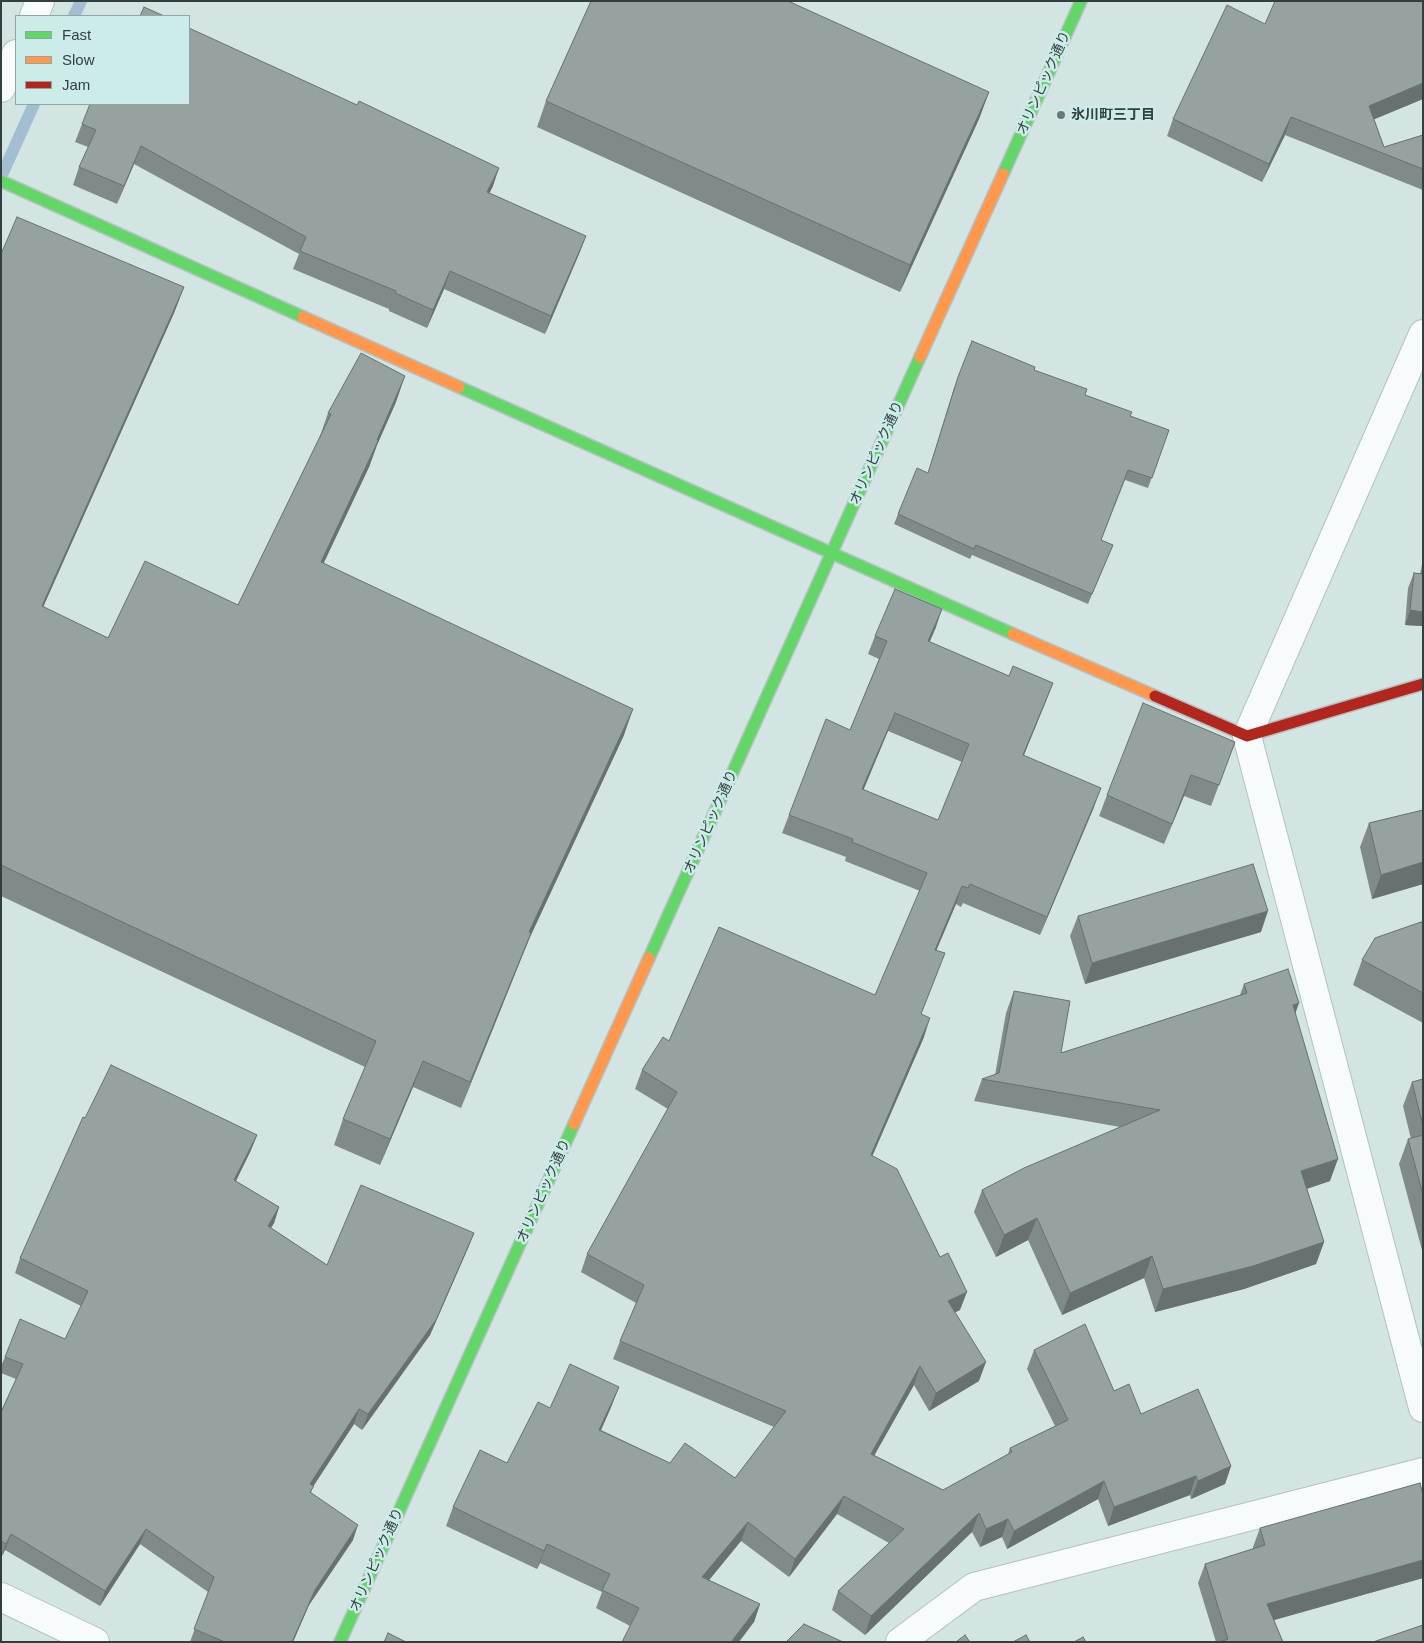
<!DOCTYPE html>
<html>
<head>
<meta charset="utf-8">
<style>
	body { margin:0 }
	#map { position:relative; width:1424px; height:1643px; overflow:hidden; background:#d3e5e3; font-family:Helvetica,sans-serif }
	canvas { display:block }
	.frame { position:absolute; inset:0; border:2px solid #323f3e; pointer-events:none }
	.legend { position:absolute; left:15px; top:15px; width:175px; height:90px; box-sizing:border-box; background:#ccece9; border:1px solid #8ea7a5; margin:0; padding:6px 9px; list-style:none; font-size:15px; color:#323f3e }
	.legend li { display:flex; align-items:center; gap:10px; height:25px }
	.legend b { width:25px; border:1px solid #8ea7a5 }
</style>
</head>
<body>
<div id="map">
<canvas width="1424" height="1643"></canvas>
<div class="frame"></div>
<ul class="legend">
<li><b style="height:6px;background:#63d668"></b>Fast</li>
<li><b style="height:6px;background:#ff974d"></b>Slow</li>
<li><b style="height:6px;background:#b3261e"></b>Jam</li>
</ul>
</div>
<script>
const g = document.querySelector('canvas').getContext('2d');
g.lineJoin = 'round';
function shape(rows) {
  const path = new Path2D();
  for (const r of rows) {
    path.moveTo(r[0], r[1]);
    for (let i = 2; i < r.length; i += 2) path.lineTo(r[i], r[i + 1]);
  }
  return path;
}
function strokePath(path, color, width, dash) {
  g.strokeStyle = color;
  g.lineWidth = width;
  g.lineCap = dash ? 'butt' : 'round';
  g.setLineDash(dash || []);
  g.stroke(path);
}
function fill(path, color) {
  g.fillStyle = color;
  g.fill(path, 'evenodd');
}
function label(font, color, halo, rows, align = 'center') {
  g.font = font + ' Helvetica,"Noto Sans JP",sans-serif';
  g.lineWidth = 5;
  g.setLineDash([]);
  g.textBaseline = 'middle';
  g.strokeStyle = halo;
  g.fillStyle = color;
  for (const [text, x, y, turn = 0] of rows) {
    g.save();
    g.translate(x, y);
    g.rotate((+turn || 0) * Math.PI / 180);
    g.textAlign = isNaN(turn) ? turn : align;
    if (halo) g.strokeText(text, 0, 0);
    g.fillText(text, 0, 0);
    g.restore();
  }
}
strokePath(shape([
	[74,16,81,1],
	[1,177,34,104]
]), '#a4bed1', 12);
const street = shape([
	[34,16,40,1],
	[1,88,16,54],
	[1423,334,1247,736,1423,1408],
	[1,1597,95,1642],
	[900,1642,974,1587,1423,1472]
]);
const fast = shape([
	[1003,174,1081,1],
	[1,181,303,317],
	[459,387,1013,634],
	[649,958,920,357],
	[340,1642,574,1124]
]);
const slow = shape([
	[303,317,459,387],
	[920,357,1003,174],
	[1013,634,1155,696],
	[574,1124,649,958]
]);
const jam = shape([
	[1155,696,1247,736,1423,684]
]);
strokePath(street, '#b3c1c0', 30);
strokePath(fast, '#b3c1c0', 14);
strokePath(slow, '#b3c1c0', 14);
strokePath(jam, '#b3c1c0', 14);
strokePath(street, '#f8fbfb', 28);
strokePath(fast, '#63d668', 11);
strokePath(slow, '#ff974d', 11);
strokePath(jam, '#b3261e', 11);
fill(shape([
	[1423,1,1423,99,1374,119,1384,147,1423,135,1423,190,1285,135,1262,182,1167,136,1173,119,1265,24],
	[989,92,979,119,900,292,537,127,546,101],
	[82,124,493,186,489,193,586,236,579,254,545,334,444,289,427,328,389,311,389,309,293,269,299,254,134,164,117,204,73,185,79,167,88,147,75,142],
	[1,254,184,287,174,313,43,607,108,638,238,605,319,439,328,413,396,402,377,445,369,467,323,564,624,735,530,937,521,959,461,1108,413,1087,380,1165,334,1145,343,1119,365,1067,1,896],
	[972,341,1034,370,1085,395,1130,416,1169,430,1148,488,1125,480,1101,540,1113,545,1088,604,972,555,970,559,894,524,898,514,928,473,954,388],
	[1423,560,1423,626,1405,625,1408,588,1414,573,1420,574],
	[936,627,929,642,1009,676,1053,683,1046,701,1024,755,1094,807,1040,935,963,903,961,907,956,904,936,950,938,971,921,1014,924,1037,872,1156,960,1310,955,1312,979,1381,929,1411,914,1385,874,1455,943,1490,1008,1454,1010,1448,1055,1426,1027,1369,1034,1350,1114,1391,1141,1414,1231,1466,1225,1484,1191,1499,1190,1495,1108,1526,1098,1499,1007,1549,1002,1537,980,1547,972,1532,865,1635,832,1610,838,1591,889,1543,837,1514,789,1577,741,1541,709,1580,760,1604,754,1622,630,1626,596,1608,602,1592,540,1563,537,1569,446,1526,453,1507,507,1463,550,1408,612,1405,601,1430,670,1463,735,1478,774,1427,613,1359,620,1341,636,1303,581,1272,587,1254,668,1109,635,1089,642,1070,669,1041,875,995,920,891,845,861,846,857,782,833,789,815,850,730,879,659,868,654,875,636],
	[888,731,962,762,938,820,863,790],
	[1235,742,1211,806,1184,796,1164,844,1099,816,1107,795],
	[1423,810,1423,884,1372,899,1360,847,1369,823],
	[1078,916,1261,932,1085,984,1070,936],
	[1423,923,1423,1023,1353,985,1362,960],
	[1244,984,1295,1014,1330,1181,1307,1189,1324,1242,1316,1264,1244,1289,1155,1312,1144,1278,1062,1315,1028,1240,996,1257,974,1212,982,1190,1120,1127,974,1101,982,1079,995,1075,1006,1013,1014,991,1061,1053,1240,995],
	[1423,1079,1423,1254,1399,1164,1408,1139,1411,1139,1403,1106,1412,1082],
	[85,1118,257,1135,251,1150,236,1181,279,1207,274,1223,271,1228,327,1265,474,1233,468,1248,430,1335,362,1430,354,1424,313,1486,311,1493,353,1540,309,1605,293,1642,190,1642,208,1592,140,1544,100,1606,5,1550,1,1558,1,1412,16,1379,1,1373,1,1366,5,1357,65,1339,81,1306,15,1273,20,1258],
	[1423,1495,1423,1578,1274,1620,1283,1642,1216,1642,1198,1583,1205,1564,1253,1549,1253,1547,1260,1528]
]), '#808b89');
fill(shape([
	[1423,83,1423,99,1363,124,1369,106],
	[989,92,979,119,900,292,910,265],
	[1291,117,1285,135,1262,182,1269,164],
	[141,146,134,164,117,204,124,186],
	[499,168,493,186,481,210,487,192],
	[586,236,579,254,545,334,551,316],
	[450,271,444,289,427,328,433,310],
	[184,287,174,313,32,632,42,606],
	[405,376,396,402,377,445,369,467,312,588,321,562],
	[942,609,936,627,922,660,928,641],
	[1410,610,1423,612,1423,626,1405,625],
	[1053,683,1046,701,1016,774,1023,755],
	[633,709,624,735,530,937,521,959,461,1108,529,932],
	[895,713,888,731,856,808,862,789],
	[1191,775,1184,796,1164,844,1172,824],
	[1101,788,1094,807,1040,935,1047,917],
	[1423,862,1423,884,1372,899,1381,875],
	[962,886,956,904,929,968,935,950],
	[1268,911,1261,932,1085,984,1092,963],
	[1299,1003,1291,1026,1293,1005],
	[930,1018,924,1037,865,1173,871,1155],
	[423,1061,413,1087,380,1165,390,1139],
	[257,1135,251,1150,229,1195,234,1180],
	[1338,1159,1330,1181,1293,1193,1301,1171],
	[279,1207,274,1223,262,1241,268,1226],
	[1037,1218,1028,1240,996,1257,1004,1235],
	[474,1233,468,1248,430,1335,362,1430,368,1414],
	[1324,1242,1316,1264,1244,1289,1155,1312,1163,1289],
	[1152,1256,1144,1278,1062,1315,1070,1293],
	[967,1292,960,1310,942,1319,948,1301],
	[986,1362,979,1381,929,1411,936,1393],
	[920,1366,914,1385,865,1472,871,1454],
	[619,1387,612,1405,593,1448,599,1430],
	[359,1409,354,1424,305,1499,310,1484],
	[1231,1466,1225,1484,1191,1499,1198,1481],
	[1196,1476,1190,1495,1108,1526,1114,1507],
	[1104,1481,1098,1499,1007,1549,1014,1531],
	[844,1496,837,1514,789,1577,795,1559],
	[979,1513,972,1532,865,1635,871,1616],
	[1008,1519,1002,1537,980,1547,986,1529],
	[748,1522,741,1541,696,1596,702,1577],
	[358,1525,353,1540,309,1605,293,1642,292,1642,315,1590],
	[146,1529,140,1544,100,1606,105,1591],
	[11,1534,5,1550,1,1558,6,1544],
	[547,1544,540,1563,537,1569,544,1551],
	[1423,1560,1423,1578,1260,1624,1267,1604],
	[760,1604,754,1622,739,1642,731,1642]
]), '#68716f');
const building = shape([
	[591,1,788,1,989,92,910,265,546,101,591,1],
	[1275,1,1423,1,1423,83,1369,106,1384,147,1423,135,1423,169,1291,117,1269,164,1173,119,1227,5,1265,24,1275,1],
	[144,7,164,16,140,16,144,7],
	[189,28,357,105,359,101,499,168,487,192,586,236,551,316,450,271,433,310,395,293,396,291,300,251,306,237,141,146,124,186,79,167,96,130,82,124,90,104,189,104,189,28],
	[17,217,184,287,42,606,108,638,145,561,238,605,331,414,328,413,361,353,405,376,377,440,378,441,321,562,633,709,529,932,531,933,470,1082,423,1061,390,1139,343,1119,376,1041,1,865,1,254,17,217],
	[972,341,1035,367,1034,370,1087,389,1085,395,1132,412,1130,416,1169,430,1152,478,1128,470,1101,540,1113,545,1092,594,976,545,974,549,898,514,917,468,928,473,958,377,972,341],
	[1414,573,1423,574,1423,612,1410,610,1414,573],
	[895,589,942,609,928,641,1009,676,1013,666,1053,683,1023,755,1101,788,1047,917,970,884,968,888,962,886,935,950,945,953,921,1014,930,1018,871,1155,897,1169,940,1257,948,1253,967,1292,948,1301,986,1362,936,1393,920,1366,871,1454,943,1490,1012,1452,1010,1448,1068,1420,1034,1350,1085,1324,1114,1391,1129,1384,1141,1414,1198,1389,1231,1466,1198,1481,1196,1476,1114,1507,1104,1481,1014,1531,1008,1519,986,1529,979,1513,871,1616,838,1591,904,1529,844,1496,795,1559,748,1522,702,1577,760,1604,731,1642,622,1642,639,1608,602,1590,610,1574,547,1544,544,1551,453,1507,480,1450,507,1463,538,1402,550,1408,570,1364,619,1387,599,1430,670,1463,685,1443,735,1478,786,1411,620,1341,644,1285,587,1254,677,1092,642,1070,663,1037,669,1041,719,927,875,995,927,873,852,842,853,839,789,815,826,719,850,730,887,641,875,636,895,589],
	[895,713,969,744,938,820,862,789,895,713],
	[1143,703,1235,742,1219,785,1191,775,1172,824,1107,795,1143,703],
	[1423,810,1423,862,1381,875,1369,823,1423,810],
	[1253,864,1268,911,1092,963,1078,916,1253,864],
	[1421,922,1423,923,1423,993,1362,960,1375,938,1421,922],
	[1288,969,1299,1003,1293,1005,1338,1159,1301,1171,1324,1242,1253,1266,1163,1289,1152,1256,1070,1293,1037,1218,1004,1235,982,1190,1024,1168,1160,1110,982,1079,999,1073,1014,991,1070,1001,1061,1053,1247,993,1244,984,1288,969],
	[111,1065,257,1135,234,1180,279,1207,268,1226,327,1265,361,1185,474,1233,436,1320,368,1414,359,1409,310,1484,314,1486,310,1492,358,1525,315,1590,292,1642,225,1642,194,1629,214,1577,146,1529,105,1591,11,1534,6,1544,1,1541,1,1412,23,1364,5,1357,20,1319,65,1339,88,1291,20,1258,83,1117,85,1118,111,1065],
	[1423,1079,1423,1126,1412,1082,1423,1079],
	[1423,1135,1423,1195,1408,1139,1423,1135],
	[1420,1483,1423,1495,1423,1560,1267,1604,1283,1642,1220,1642,1228,1639,1205,1564,1265,1545,1260,1528,1420,1483],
	[804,1624,843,1642,786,1642,804,1624],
	[1423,1625,1423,1642,1373,1642,1423,1625],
	[388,1633,406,1642,384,1642,388,1633],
	[965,1635,970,1642,956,1642,965,1635],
	[1026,1635,1030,1642,1013,1642,1026,1635],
	[1083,1637,1086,1642,1074,1642,1083,1637]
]);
fill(building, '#95a29f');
strokePath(building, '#68716f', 1);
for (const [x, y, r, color] of [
	[1061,115,5,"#6a7978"]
]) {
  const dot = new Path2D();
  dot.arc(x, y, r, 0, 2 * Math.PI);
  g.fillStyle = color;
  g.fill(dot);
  strokePath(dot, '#ccece9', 2);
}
label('14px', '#323f3e', '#ccece9', [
	["オリンピック通り",1044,83,-66],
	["オリンピック通り",877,453,-66],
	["オリンピック通り",711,822,-66],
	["オリンピック通り",544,1191,-66],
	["オリンピック通り",377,1560,-66]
]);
label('bold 14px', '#323f3e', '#ccece9', [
	["氷川町三丁目",1071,115]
], 'left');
</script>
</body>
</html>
